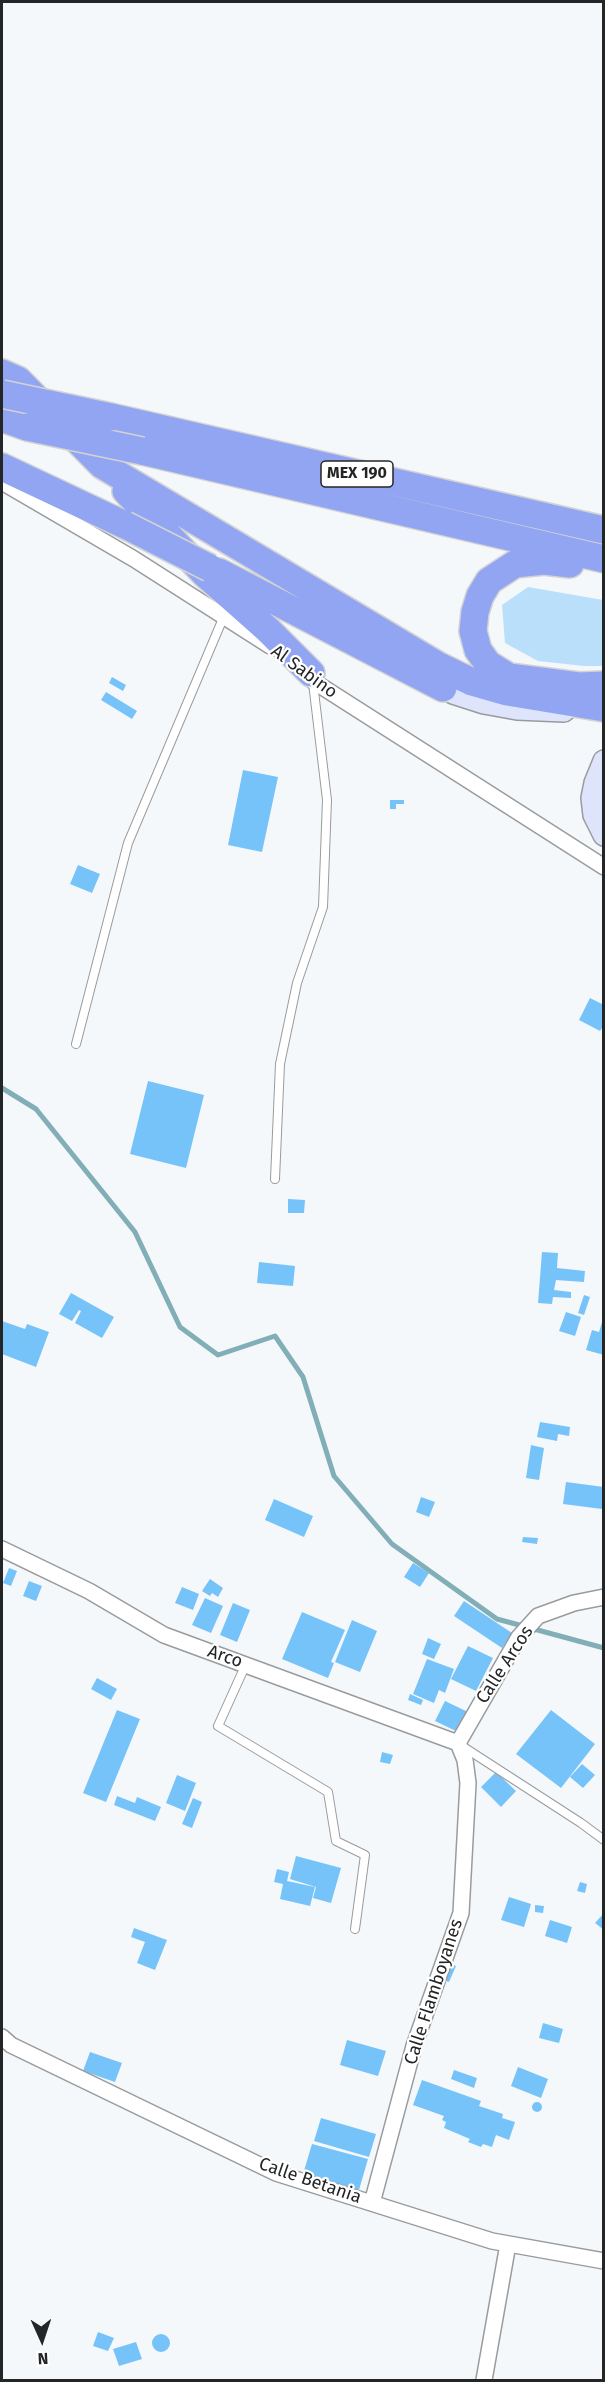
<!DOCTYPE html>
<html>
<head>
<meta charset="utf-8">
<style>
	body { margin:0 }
	#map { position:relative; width:605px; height:2382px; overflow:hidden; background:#f5f8fa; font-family:"Fira Sans",sans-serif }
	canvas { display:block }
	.frame { position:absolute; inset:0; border:3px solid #242526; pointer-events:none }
	.north { position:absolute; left:12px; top:2310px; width:60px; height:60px; -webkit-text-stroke:4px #fff; paint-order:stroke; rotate:177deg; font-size:16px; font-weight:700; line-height:24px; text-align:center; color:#242526 }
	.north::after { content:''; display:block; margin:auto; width:21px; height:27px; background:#242526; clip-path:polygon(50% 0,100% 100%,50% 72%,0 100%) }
</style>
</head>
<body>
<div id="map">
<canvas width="605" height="2382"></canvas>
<div class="frame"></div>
<div class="north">N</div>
</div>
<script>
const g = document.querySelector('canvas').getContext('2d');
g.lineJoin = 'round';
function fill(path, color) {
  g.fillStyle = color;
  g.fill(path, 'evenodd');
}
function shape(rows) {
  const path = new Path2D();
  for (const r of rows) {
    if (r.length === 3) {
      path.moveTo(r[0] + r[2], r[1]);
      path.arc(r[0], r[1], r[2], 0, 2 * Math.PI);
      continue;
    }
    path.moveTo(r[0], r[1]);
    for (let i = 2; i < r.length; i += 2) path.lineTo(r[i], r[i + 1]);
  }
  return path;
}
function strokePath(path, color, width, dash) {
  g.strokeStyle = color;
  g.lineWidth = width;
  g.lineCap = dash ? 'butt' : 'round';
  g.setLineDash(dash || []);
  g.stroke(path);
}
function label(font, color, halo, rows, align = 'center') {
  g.font = font + ' "Fira Sans",sans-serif';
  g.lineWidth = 4.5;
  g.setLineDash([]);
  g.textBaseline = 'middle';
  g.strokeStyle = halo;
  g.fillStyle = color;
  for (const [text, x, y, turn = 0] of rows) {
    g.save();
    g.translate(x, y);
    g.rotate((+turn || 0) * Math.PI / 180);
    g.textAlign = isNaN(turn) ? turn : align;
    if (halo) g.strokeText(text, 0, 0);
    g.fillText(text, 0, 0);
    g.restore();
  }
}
fill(shape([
	[528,587,603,600,603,666,584,666,538,661,505,643,502,605]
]), '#badffa');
strokePath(shape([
	[2,1088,36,1109,135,1232,180,1327,218,1355,275,1336,303,1377,334,1476,392,1544,497,1619,604,1648]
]), '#82aeb8', 5);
fill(shape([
	[112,677,126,685,123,691,109,683],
	[106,692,137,711,132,719,101,700],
	[243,770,278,777,262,852,228,845],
	[390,800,404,800,404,804,396,804,396,809,390,809],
	[78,865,100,874,92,893,70,884],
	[590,998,604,1005,604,1025,600,1031,579,1020],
	[148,1081,204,1095,186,1168,130,1154],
	[288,1199,305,1200,304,1213,288,1213],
	[542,1252,558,1253,557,1268,585,1271,584,1282,556,1280,554,1290,571,1292,571,1298,553,1297,552,1304,538,1303],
	[259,1262,295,1266,293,1286,257,1283],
	[71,1293,114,1317,102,1338,75,1323,81,1311,79,1310,72,1321,59,1314],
	[584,1295,590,1297,584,1315,578,1313],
	[566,1312,581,1317,575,1336,559,1331],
	[603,1319,604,1319,604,1355,586,1350,592,1330,599,1332],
	[2,1321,25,1329,27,1324,49,1332,36,1367,2,1354],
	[540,1422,570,1427,569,1436,558,1434,557,1441,537,1437],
	[531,1445,544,1448,539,1480,526,1478],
	[566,1482,604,1487,602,1509,563,1504],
	[421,1497,435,1502,429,1517,416,1512],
	[274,1499,313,1516,304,1537,265,1520],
	[523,1537,538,1538,537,1544,522,1542],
	[413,1563,429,1573,420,1587,404,1577],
	[9,1568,17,1571,11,1586,3,1583],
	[210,1579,223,1588,218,1597,212,1593,210,1596,202,1591],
	[29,1581,42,1586,36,1601,23,1596],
	[182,1587,199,1594,193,1610,175,1603],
	[205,1598,223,1606,211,1633,192,1625],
	[464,1601,512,1633,502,1648,454,1616],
	[233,1603,250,1610,237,1642,220,1635],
	[302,1612,345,1630,331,1662,334,1663,328,1678,282,1659],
	[352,1620,377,1631,360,1672,335,1662],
	[428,1638,441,1644,434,1659,422,1654],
	[468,1646,493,1658,476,1691,451,1679],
	[427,1659,454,1669,445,1693,439,1690,434,1703,413,1694],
	[97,1678,117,1689,111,1700,91,1689],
	[410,1694,423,1700,421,1705,408,1700],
	[445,1701,468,1712,458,1732,435,1721],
	[117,1710,140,1719,106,1802,83,1793],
	[551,1710,595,1744,561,1788,516,1754],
	[382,1752,393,1755,390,1764,380,1762],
	[582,1764,595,1775,583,1788,570,1777],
	[496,1772,516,1791,501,1807,481,1787],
	[177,1775,196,1783,185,1811,166,1803],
	[117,1796,135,1803,137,1797,161,1807,155,1821,114,1805],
	[193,1798,202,1802,192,1828,182,1824],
	[296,1856,341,1868,331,1903,313,1898,316,1887,290,1879],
	[277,1869,289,1872,287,1881,315,1887,310,1906,280,1899,283,1884,274,1882],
	[580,1882,587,1884,585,1893,577,1891],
	[509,1897,531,1904,524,1927,501,1920],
	[535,1905,544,1906,543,1913,535,1912],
	[604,1913,604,1930,595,1923],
	[550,1920,572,1927,567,1943,545,1936],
	[134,1928,167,1940,155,1970,137,1963,145,1942,131,1937],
	[448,1963,456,1966,449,1982,442,1979],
	[543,2023,563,2029,559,2043,539,2038],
	[347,2040,386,2051,378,2076,340,2065],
	[90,2052,122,2063,115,2082,83,2071],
	[518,2067,548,2079,541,2098,511,2086],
	[454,2070,477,2078,474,2088,451,2079],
	[422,2080,481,2101,479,2106,503,2114,502,2118,515,2122,509,2140,496,2135,492,2147,483,2144,481,2147,468,2142,470,2139,444,2128,446,2122,442,2120,444,2116,413,2105],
	[537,2107,5],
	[321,2118,376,2134,369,2157,314,2141],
	[312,2144,368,2159,359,2190,303,2174],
	[98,2332,114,2338,108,2351,93,2346],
	[161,2343,9],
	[136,2342,142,2359,119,2366,113,2349]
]), '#76c3fa');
const lane = shape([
	[76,1044,128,843,224,616],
	[275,1179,280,1064,297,983,323,907,327,800,313,683],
	[246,1664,218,1726,328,1792,336,1841,365,1855,355,1929],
	[462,1746,581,1823,604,1840]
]);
const street = shape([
	[2,482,134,559,270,646],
	[306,669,311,673,313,681,604,867],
	[2,1549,89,1591,164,1635,458,1743],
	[458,1743,519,1637,538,1616,574,1603,604,1597],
	[2,2037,11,2045,276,2173,492,2241,604,2261],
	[372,2203,414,2046,461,1913,468,1783,465,1760,458,1743],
	[484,2380,508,2244]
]);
const secondary = shape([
	[453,693,484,703,517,709,564,711],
	[604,761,595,783,592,798,594,815,604,835]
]);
const highway = shape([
	[2,373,18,380,102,465,439,666,472,682,507,692,604,708],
	[111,417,604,530],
	[2,418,27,427],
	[142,451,604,559],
	[2,467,125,525],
	[126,491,205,574,268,630,311,673],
	[570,564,544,561,515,564,489,581,480,596,475,612,473,631,478,650,488,664,509,677,579,686,604,685],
	[219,572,443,688]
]);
strokePath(lane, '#999b9d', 10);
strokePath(street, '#999b9d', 18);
strokePath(secondary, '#999b9d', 24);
strokePath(highway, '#d3d3d4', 30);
strokePath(lane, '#fff', 8);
strokePath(street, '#fff', 15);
strokePath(secondary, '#dee4fb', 21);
strokePath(highway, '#92a5f2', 27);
const highwayBridge = shape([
	[2,394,111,417],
	[27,427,142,451],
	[125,525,210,568]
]);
strokePath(highwayBridge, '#d3d3d4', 30, []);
strokePath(highwayBridge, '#92a5f2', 27);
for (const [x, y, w] of [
	[357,474,72]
]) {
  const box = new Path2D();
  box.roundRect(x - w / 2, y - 13, w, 26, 4.5);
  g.fillStyle = '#fff';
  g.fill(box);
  strokePath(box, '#242526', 1.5);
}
label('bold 16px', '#242526', null, [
	["MEX 190",357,474]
]);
label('18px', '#242526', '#fff', [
	["Al Sabino",304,672,36],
	["Arco",225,1657,19],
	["Calle Arcos",505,1665,-57],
	["Calle Flamboyanes",434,1992,-72],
	["Calle Betania",310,2181,19]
]);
</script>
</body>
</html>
